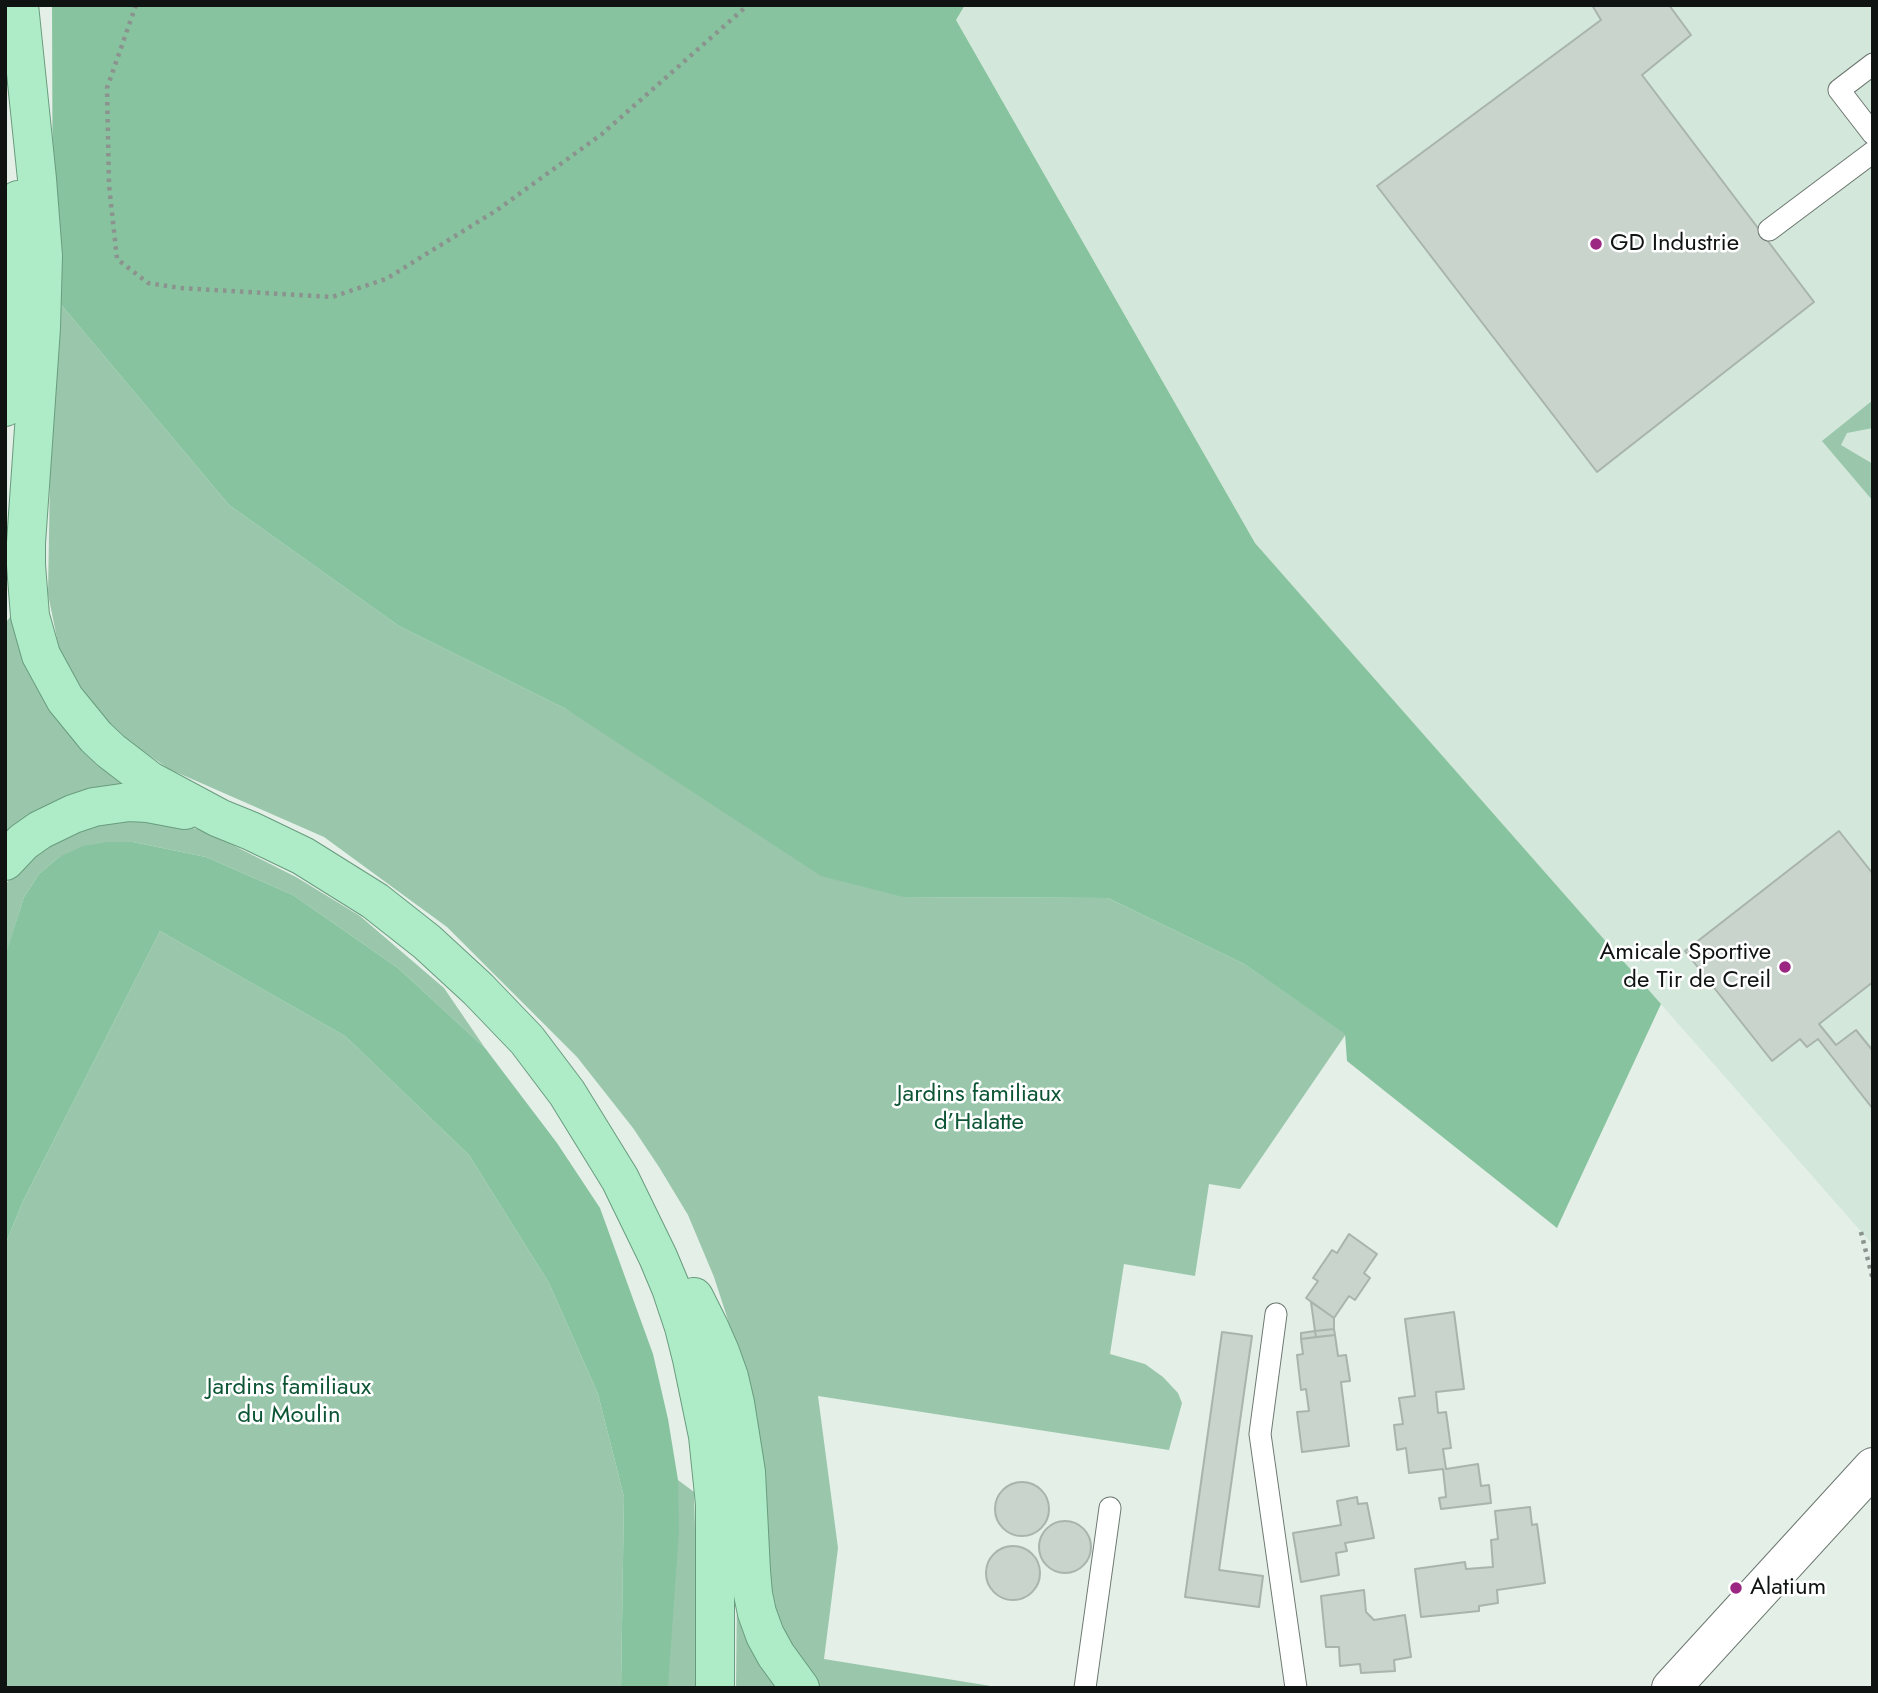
<!DOCTYPE html>
<html>
<head>
<meta charset="utf-8">
<style>
	body { margin:0 }
	#map { position:relative; width:1878px; height:1693px; overflow:hidden; background:#e3efe7; font-family:Jost,sans-serif }
	canvas { display:block }
	.frame { position:absolute; inset:0; border:7px solid #0f1311; pointer-events:none }
</style>
</head>
<body>
<div id="map">
<canvas width="1878" height="1693"></canvas>
<div class="frame"></div>
</div>
<script>
const g = document.querySelector('canvas').getContext('2d');
g.lineJoin = 'round';
function fill(path, color) {
  g.fillStyle = color;
  g.fill(path, 'evenodd');
}
function shape(rows) {
  const path = new Path2D();
  for (const r of rows) {
    if (r.length === 3) {
      path.moveTo(r[0] + r[2], r[1]);
      path.arc(r[0], r[1], r[2], 0, 2 * Math.PI);
      continue;
    }
    path.moveTo(r[0], r[1]);
    for (let i = 2; i < r.length; i += 2) path.lineTo(r[i], r[i + 1]);
  }
  return path;
}
function strokePath(path, color, width, dash) {
  g.strokeStyle = color;
  g.lineWidth = width;
  g.lineCap = dash ? 'butt' : 'round';
  g.setLineDash(dash || []);
  g.stroke(path);
}
function label(font, color, halo, rows, align = 'center') {
  g.font = font + ' Jost,sans-serif';
  g.lineWidth = 5;
  g.setLineDash([]);
  g.textBaseline = 'middle';
  g.strokeStyle = halo;
  g.fillStyle = color;
  for (const [text, x, y, turn = 0] of rows) {
    g.save();
    g.translate(x, y);
    g.rotate((+turn || 0) * Math.PI / 180);
    g.textAlign = isNaN(turn) ? turn : align;
    if (halo) g.strokeText(text, 0, 0);
    g.fillText(text, 0, 0);
    g.restore();
  }
}
fill(shape([
	[965,5,1873,5,1873,1245,1255,543,956,20]
]), '#d3e7da');
fill(shape([
	[53,295,229,505,399,626,566,709,903,897,1108,898,1244,964,1346,1034,1240,1189,1209,1184,1195,1276,1124,1264,1110,1354,1145,1364,1163,1377,1178,1393,1182,1403,1169,1450,818,1396,838,1548,824,1659,1003,1688,820,1688,811,1682,772,1620,739,1361,727,1317,714,1277,688,1215,659,1167,633,1128,577,1057,447,927,324,837,169,769,108,727,64,673,48,594],
	[1873,400,1873,428,1847,433,1841,445,1873,464,1873,501,1822,441],
	[15,611,129,787,5,841,5,630,7,621],
	[117,818,166,823,203,830,296,877,360,916,444,988,485,1048,398,968,293,895,206,857,133,842,59,857,39,874,24,897,5,957,5,885,26,859,63,834],
	[160,931,345,1036,469,1155,549,1283,598,1394,624,1497,621,1688,5,1688,5,1245,23,1201],
	[678,1480,694,1492,697,1600,696,1688,667,1688],
	[737,1591,780,1688,736,1688]
]), '#9ac7ab');
fill(shape([
	[52,5,965,5,956,20,1255,543,1661,1004,1557,1228,1347,1061,1345,1034,1244,964,1108,898,903,897,821,876,566,709,399,626,229,505,53,295],
	[108,842,133,842,206,857,293,895,398,968,485,1048,557,1143,600,1208,653,1354,668,1419,678,1480,679,1531,668,1688,621,1688,624,1497,598,1394,549,1283,469,1155,345,1036,160,931,23,1201,5,1245,5,956,24,897,39,874,59,857,83,846]
]), '#88c39f');
const building = shape([
	[1592,5,1669,5,1691,35,1642,75,1814,302,1597,472,1377,186,1601,20,1592,5],
	[1839,831,1873,874,1873,982,1819,1024,1836,1045,1856,1030,1873,1051,1873,1109,1818,1039,1807,1047,1800,1039,1772,1061,1685,951,1839,831],
	[1349,1234,1377,1254,1364,1273,1370,1278,1355,1300,1349,1296,1334,1318,1306,1298,1318,1281,1313,1278,1332,1250,1337,1253,1349,1234],
	[1311,1302,1334,1318,1334,1329,1315,1331,1311,1302],
	[1454,1312,1464,1389,1436,1392,1438,1413,1446,1412,1451,1448,1443,1449,1446,1469,1478,1464,1481,1486,1489,1485,1491,1503,1441,1509,1439,1498,1446,1497,1443,1469,1409,1473,1406,1448,1397,1450,1394,1425,1403,1424,1399,1398,1415,1396,1405,1319,1454,1312],
	[1334,1329,1335,1335,1316,1337,1315,1331,1334,1329],
	[1315,1331,1316,1337,1301,1339,1301,1333,1315,1331],
	[1222,1332,1252,1336,1219,1570,1263,1576,1259,1607,1185,1597,1222,1332],
	[1335,1335,1338,1356,1346,1355,1350,1381,1341,1382,1349,1446,1302,1452,1297,1412,1309,1411,1306,1389,1301,1390,1297,1355,1303,1354,1301,1339,1335,1335],
	[1022,1509,27],
	[1357,1497,1358,1504,1367,1503,1374,1538,1345,1543,1347,1551,1336,1553,1339,1575,1301,1582,1293,1533,1341,1525,1337,1501,1357,1497],
	[1530,1507,1532,1525,1537,1524,1545,1583,1497,1590,1498,1603,1479,1606,1479,1611,1421,1617,1415,1569,1465,1562,1466,1569,1493,1567,1491,1540,1498,1539,1495,1511,1530,1507],
	[1065,1547,26],
	[1013,1573,27],
	[1364,1590,1366,1612,1374,1620,1405,1615,1411,1657,1394,1660,1395,1671,1361,1673,1360,1664,1340,1666,1339,1647,1326,1647,1321,1596,1364,1590]
]);
fill(building, '#c8d4cc');
strokePath(building, '#a8b4ac', 2);
const service = shape([
	[1873,64,1839,90,1873,134],
	[1769,230,1873,152],
	[1276,1314,1260,1434,1296,1688],
	[1085,1688,1110,1508]
]);
const minor = shape([
	[1671,1688,1873,1467]
]);
const trunk = shape([
	[19,5,37,179,43,256,41,328,26,543,26,565,30,616,41,655,65,699,96,737,111,751,150,781,219,818,251,831,303,856,375,901,427,942,478,989,527,1040,567,1093,620,1179,658,1257,671,1288,684,1327,692,1359,708,1436,715,1504,715,1688],
	[5,407,13,314,18,200],
	[5,861,23,842,40,830,73,814,94,807,129,802,148,803,185,810],
	[694,1297,709,1327,720,1352,729,1377,735,1403,746,1472,751,1571,753,1594,757,1613,765,1635,776,1655,800,1688]
]);
strokePath(service, '#6c7770', 23);
strokePath(minor, '#6c7770', 40);
strokePath(trunk, '#699c7e', 40);
strokePath(shape([
	[136,5,107,88,109,185,117,259,148,283,180,288,332,297,386,279,497,210,602,134,748,5],
	[1861,1232,1873,1280]
]), '#8b938e', 4.5, [3.5, 5]);
strokePath(service, '#fff', 21);
strokePath(minor, '#fff', 38);
strokePath(trunk, '#aeebc7', 38);
for (const [x, y, r, color] of [
	[1596,244,7,"#9b2783"],
	[1785,967,7,"#9b2783"],
	[1736,1588,7,"#9b2783"]
]) {
  const dot = new Path2D();
  dot.arc(x, y, r, 0, 2 * Math.PI);
  g.fillStyle = color;
  g.fill(dot);
  strokePath(dot, '#fff', 2.5);
}
label('24px', '#0f1311', '#fff', [
	["GD Industrie",1610,244],
	["Amicale Sportive",1771,953,"right"],
	["de Tir de Creil",1771,981,"right"],
	["Alatium",1750,1588]
], 'left');
label('24px', '#0c5534', '#fff', [
	["Jardins familiaux",979,1095],
	["d’Halatte",979,1123],
	["Jardins familiaux",289,1388],
	["du Moulin",289,1416]
]);
</script>
</body>
</html>
